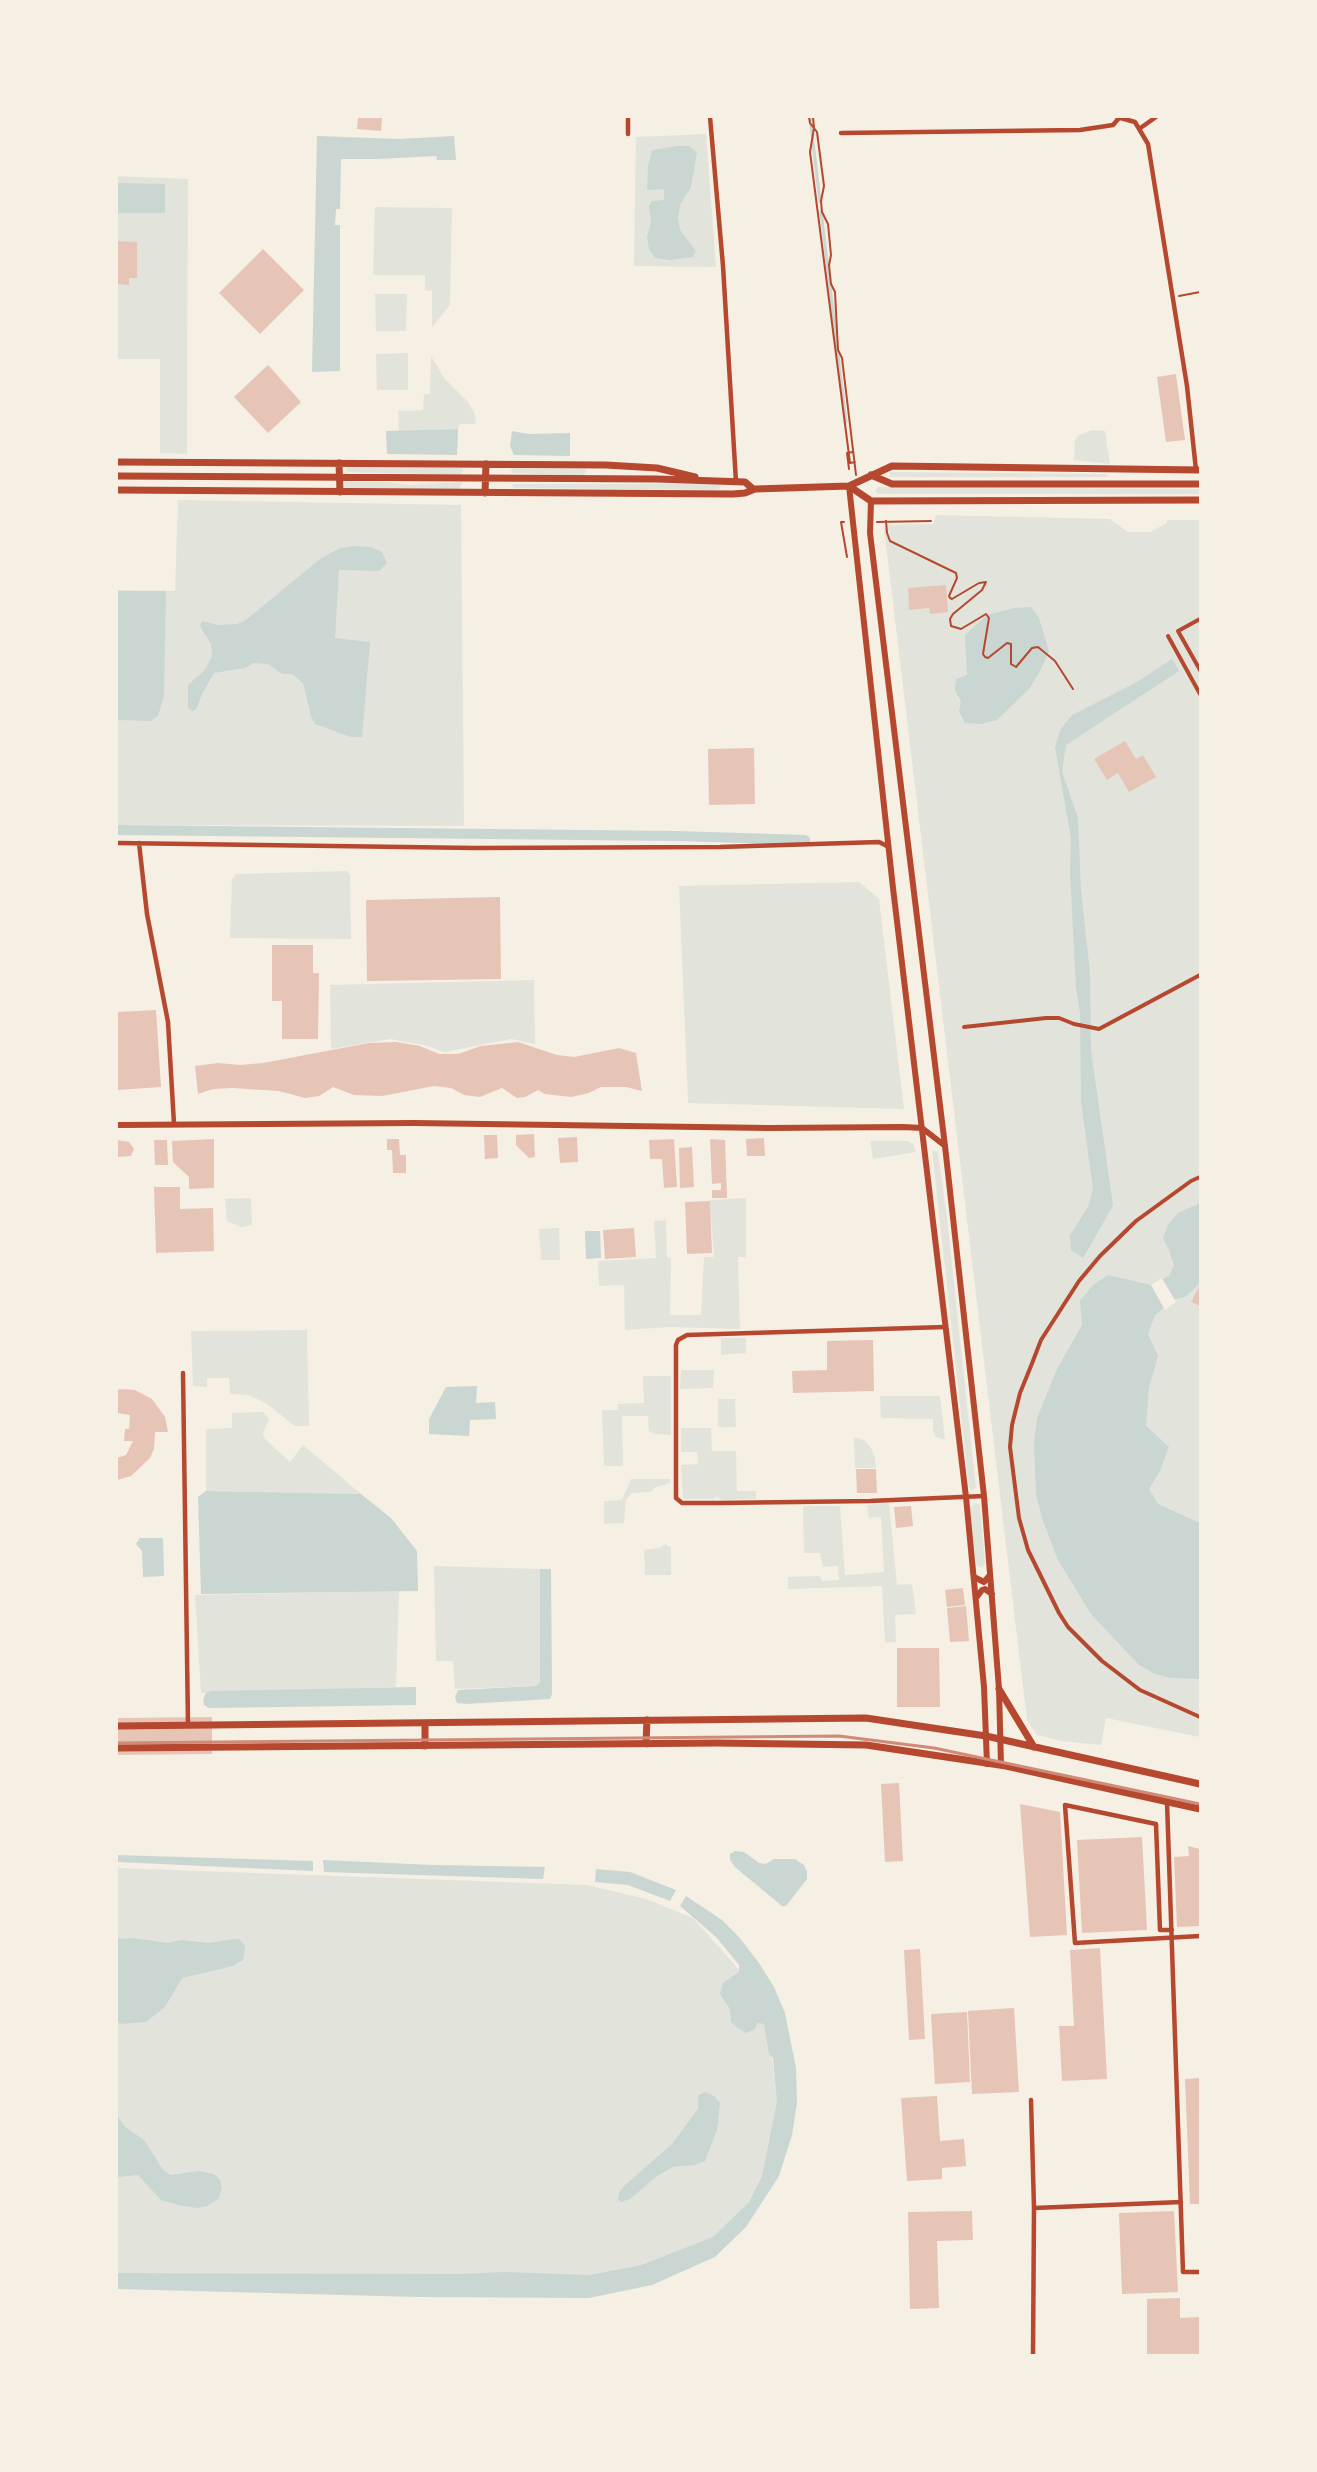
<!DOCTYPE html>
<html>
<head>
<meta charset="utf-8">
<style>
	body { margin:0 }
	#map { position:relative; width:1317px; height:2472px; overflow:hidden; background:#f6efe4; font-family:"Archivo Narrow",sans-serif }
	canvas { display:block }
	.frame { position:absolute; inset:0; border:118px solid #f6efe4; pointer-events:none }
</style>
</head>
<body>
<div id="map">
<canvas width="1317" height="2472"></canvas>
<div class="frame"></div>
</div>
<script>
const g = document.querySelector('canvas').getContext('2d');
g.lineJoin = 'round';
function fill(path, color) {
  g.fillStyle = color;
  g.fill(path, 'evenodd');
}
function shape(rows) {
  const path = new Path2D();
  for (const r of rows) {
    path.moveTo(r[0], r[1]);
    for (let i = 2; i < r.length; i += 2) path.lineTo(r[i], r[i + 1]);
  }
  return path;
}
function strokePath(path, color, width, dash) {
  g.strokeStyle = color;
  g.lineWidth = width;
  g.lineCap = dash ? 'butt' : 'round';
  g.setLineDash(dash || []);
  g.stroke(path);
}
fill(shape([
	[706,134,716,267,634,266,636,137],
	[117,176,188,179,187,454,160,453,160,359,117,359],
	[375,207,452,208,450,305,432,327,432,291,425,290,425,275,373,275],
	[375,294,407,294,406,331,376,331],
	[408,353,408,390,377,390,376,354],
	[431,356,444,378,468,402,475,414,476,424,459,424,458,429,399,431,398,411,423,410,424,394,430,394],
	[1092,430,1105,431,1110,464,1074,460,1075,440,1079,435],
	[349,466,462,468,464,471,460,475,347,472,346,467],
	[512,468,586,469,586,472,582,476,511,473],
	[890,472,1105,474,1109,477,890,477],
	[347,482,390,482,409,485,463,482,459,489,345,488,344,483],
	[512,484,721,484,719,490,513,488],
	[878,487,1200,489,1200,494,880,494,875,492],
	[178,500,461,505,464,826,117,825,117,590,175,591],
	[936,515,1110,519,1128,532,1150,532,1167,523,1167,520,1200,520,1200,1737,1106,1718,1101,1745,1061,1741,1037,1735,1027,1720,884,528,888,525,933,524],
	[346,871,350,874,351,939,230,938,232,879,236,874],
	[859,882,879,899,904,1109,688,1103,679,886],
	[534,980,535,1044,511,1039,445,1052,424,1045,390,1039,331,1049,330,985],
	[870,1141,908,1141,914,1145,916,1152,873,1159],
	[932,1150,938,1152,947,1218,976,1488,972,1490,969,1487],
	[251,1198,252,1225,241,1227,227,1221,225,1199],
	[746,1198,746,1257,738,1257,740,1329,670,1327,625,1330,624,1285,599,1286,598,1261,656,1258,654,1221,666,1220,667,1257,671,1258,670,1315,701,1315,704,1257,714,1257,710,1200],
	[559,1228,560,1260,541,1260,539,1229],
	[307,1330,309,1426,295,1426,267,1404,249,1395,230,1394,229,1378,207,1378,207,1387,193,1386,191,1331],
	[721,1338,746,1338,746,1353,721,1355],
	[681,1370,714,1370,713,1388,680,1389],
	[643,1376,671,1376,671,1435,654,1434,649,1431,648,1416,622,1416,623,1466,604,1466,602,1410,618,1410,618,1404,644,1403],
	[880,1396,940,1396,945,1440,936,1437,933,1431,933,1419,881,1418],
	[718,1399,735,1399,736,1427,718,1427],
	[263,1412,269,1419,263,1433,264,1438,290,1462,303,1445,361,1494,206,1491,206,1429,232,1428,232,1413],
	[681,1428,711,1428,712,1451,736,1451,737,1491,756,1491,756,1499,721,1500,717,1496,713,1499,683,1499,681,1465,698,1464,697,1452,681,1452],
	[854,1437,864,1440,871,1448,875,1458,876,1468,855,1468],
	[631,1479,670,1479,670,1483,654,1488,651,1492,632,1493,626,1500,624,1523,604,1524,604,1501,622,1500],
	[889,1503,897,1585,912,1584,916,1614,895,1615,896,1642,885,1643,882,1586,788,1589,788,1577,820,1576,822,1581,839,1580,838,1566,823,1567,820,1553,804,1553,803,1506,840,1506,845,1575,884,1572,881,1517,869,1518,867,1505],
	[975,1503,980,1505,985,1564,981,1568,976,1564,970,1508],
	[665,1544,671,1547,671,1575,645,1575,644,1550,659,1548],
	[434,1566,540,1569,540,1682,536,1686,455,1689,453,1661,436,1661],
	[399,1591,396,1687,201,1693,195,1595],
	[117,1868,587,1885,646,1899,693,1918,741,1972,767,2022,778,2103,762,2176,749,2202,714,2237,641,2265,589,2275,117,2273]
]), '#e2e4dc');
fill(shape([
	[317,136,399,139,454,136,456,160,437,160,436,156,378,159,341,159,340,209,336,209,335,225,340,225,340,371,312,372],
	[677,146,689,146,697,153,691,187,680,205,678,218,680,230,696,251,693,257,670,260,655,258,649,249,647,237,651,222,649,206,652,201,664,200,664,189,647,190,648,166,652,150],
	[117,183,165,184,165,213,117,213],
	[458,429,457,455,387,454,386,431],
	[512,431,528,434,570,433,570,456,514,455,510,446],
	[355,546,371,547,382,552,387,563,379,571,339,570,335,638,370,642,362,737,351,737,315,724,311,716,303,683,292,674,282,674,268,664,254,663,245,668,214,673,202,694,196,710,192,711,188,708,188,685,205,670,212,656,211,644,200,626,202,621,219,625,237,624,246,620,320,559,340,548],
	[117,591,166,591,164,696,158,716,150,721,117,720],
	[1031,607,1039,618,1049,651,1040,671,1030,688,997,720,981,724,965,723,959,711,961,701,955,690,956,679,967,675,965,635,987,615,1014,608],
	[1172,659,1179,671,1066,745,1062,772,1078,818,1081,890,1090,973,1091,1050,1113,1206,1083,1258,1071,1250,1070,1235,1088,1207,1093,1189,1081,1102,1080,1013,1076,988,1070,873,1071,839,1055,747,1060,730,1072,715,1137,682],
	[1200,1203,1200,1283,1185,1297,1175,1299,1155,1315,1148,1334,1158,1356,1149,1387,1146,1426,1169,1447,1160,1471,1149,1489,1158,1504,1200,1523,1200,1679,1170,1678,1155,1674,1138,1664,1091,1614,1058,1560,1042,1518,1036,1494,1034,1443,1037,1418,1057,1369,1082,1325,1080,1301,1093,1285,1108,1275,1151,1285,1169,1276,1174,1265,1169,1250,1163,1238,1168,1225,1178,1213],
	[585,1231,600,1231,601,1258,586,1259],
	[477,1386,476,1403,495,1402,496,1419,470,1420,469,1436,429,1434,429,1419,446,1387],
	[206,1491,361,1494,391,1518,417,1551,418,1591,201,1594,198,1497],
	[140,1538,163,1538,164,1576,143,1577,142,1551,136,1544],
	[540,1569,551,1569,552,1694,550,1699,466,1704,457,1703,455,1697,458,1690,536,1686,540,1682],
	[416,1687,416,1705,209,1708,204,1705,203,1700,206,1693,212,1691],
	[735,1851,744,1852,759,1863,766,1864,774,1859,795,1859,804,1865,807,1872,807,1879,786,1906,782,1906,735,1867,730,1860,730,1854],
	[117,1855,313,1861,313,1871,117,1862],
	[323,1860,433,1865,545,1867,543,1879,324,1872],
	[596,1869,630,1872,676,1890,670,1901,628,1885,595,1882],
	[686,1896,722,1920,739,1937,759,1963,774,1987,785,2013,796,2068,797,2103,792,2135,779,2176,746,2227,715,2257,652,2285,589,2298,419,2297,117,2289,117,2273,459,2274,505,2272,589,2275,641,2265,713,2237,749,2202,762,2176,777,2102,773,2058,769,2054,764,2024,758,2023,754,2030,746,2033,739,2029,731,2022,730,2009,720,1994,723,1983,739,1972,739,1965,716,1937,680,1906],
	[132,1938,168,1943,181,1940,209,1943,233,1939,239,1939,245,1946,243,1960,233,1966,182,1978,165,2007,146,2022,121,2024,117,2022,117,1939],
	[705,2092,714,2096,720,2103,717,2130,705,2161,695,2165,673,2167,657,2176,630,2199,621,2202,618,2199,619,2193,624,2186,672,2144,698,2109,698,2096],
	[117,2115,124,2126,145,2141,163,2170,171,2175,198,2171,214,2174,220,2180,222,2189,218,2199,207,2206,198,2208,182,2206,161,2200,138,2175,117,2177]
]), '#c9d6d2');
fill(shape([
	[1162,1278,1176,1302,1165,1310,1151,1285]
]), '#f6efe4');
strokePath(shape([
	[810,117,820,202],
	[821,211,846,422]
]), '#c9d6d2', 3);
strokePath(shape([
	[117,830,677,836,805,840]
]), '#c9d6d2', 10);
fill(shape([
	[358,117,382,117,381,131,357,129],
	[117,241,137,242,137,278,129,278,129,285,117,284],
	[263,249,304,290,260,334,219,293],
	[268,365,301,402,268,433,234,397],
	[1176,374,1185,440,1166,442,1157,377],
	[946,585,948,612,930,614,929,608,909,610,908,588],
	[1125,741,1136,759,1143,755,1156,777,1129,792,1118,773,1107,780,1094,759],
	[754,748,755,804,709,805,708,749],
	[500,897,501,979,367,981,366,900],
	[272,945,313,945,313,973,319,973,318,1039,282,1039,282,1001,272,1001],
	[156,1010,161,1087,117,1090,117,1012],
	[396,1042,420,1046,439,1054,458,1054,481,1046,518,1042,557,1055,574,1057,619,1048,636,1053,642,1091,626,1087,601,1087,589,1093,571,1097,545,1094,538,1090,525,1097,517,1098,502,1088,480,1097,464,1095,451,1088,434,1086,382,1096,354,1095,333,1087,319,1096,305,1098,279,1091,232,1088,213,1089,198,1094,195,1066,218,1063,240,1065,263,1063,369,1043],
	[534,1134,535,1157,529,1158,516,1145,516,1135],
	[484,1135,497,1135,498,1158,485,1159],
	[577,1137,578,1162,560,1163,558,1138],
	[764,1138,765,1156,747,1156,746,1139],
	[214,1139,214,1188,189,1189,189,1177,173,1162,172,1141],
	[387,1139,399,1139,400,1155,406,1155,406,1173,393,1173,392,1150,387,1150],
	[674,1139,677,1187,664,1188,662,1159,650,1159,649,1140],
	[710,1139,725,1140,727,1198,712,1198,712,1190,721,1190,721,1183,712,1184],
	[117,1140,129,1142,132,1146,134,1149,131,1156,117,1157],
	[154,1140,167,1140,168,1165,155,1165],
	[692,1147,694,1187,680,1188,679,1148],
	[154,1187,180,1187,180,1209,213,1208,214,1251,156,1253],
	[710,1201,712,1253,687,1254,685,1202],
	[634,1228,636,1257,605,1259,603,1230],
	[1200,1285,1200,1306,1191,1302],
	[873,1340,874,1391,793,1393,792,1371,827,1370,827,1341],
	[122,1389,135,1390,152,1399,165,1417,168,1432,155,1432,154,1449,150,1458,131,1476,117,1480,117,1458,126,1455,133,1441,124,1441,125,1429,129,1429,130,1415,117,1413,117,1390],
	[856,1469,876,1469,877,1493,857,1493],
	[911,1506,913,1526,896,1528,894,1507],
	[963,1588,965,1605,947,1607,945,1590],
	[966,1606,969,1641,950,1642,947,1608],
	[897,1648,939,1648,940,1707,897,1707],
	[212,1717,212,1754,117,1755,117,1718],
	[899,1783,903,1861,885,1862,881,1784],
	[1020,1804,1060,1812,1067,1935,1030,1937],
	[1142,1837,1147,1930,1082,1933,1077,1840],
	[1188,1846,1200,1849,1200,1926,1177,1927,1174,1857,1189,1856],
	[1100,1948,1107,2079,1062,2081,1059,2026,1074,2026,1070,1950],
	[920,1949,925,2039,909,2040,904,1950],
	[1014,2008,1019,2092,972,2094,968,2011],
	[967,2012,970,2082,935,2084,931,2014],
	[1200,2078,1200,2204,1190,2204,1185,2079],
	[937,2096,940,2141,964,2139,966,2166,942,2168,942,2179,907,2181,901,2098],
	[972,2211,973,2240,937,2241,939,2308,910,2309,908,2212],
	[1174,2211,1178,2292,1122,2294,1119,2213],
	[1180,2298,1180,2318,1200,2317,1200,2354,1147,2355,1147,2299]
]), '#e6c5b7');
strokePath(shape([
	[809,117,810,123,817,132,824,186,821,201,822,212,828,224,831,255,829,265,831,284,835,292,838,350,842,358,856,475],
	[813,117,814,128,810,152,850,463,855,462],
	[1179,296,1200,292],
	[849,469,847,453,853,452],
	[886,521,887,533,890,541,956,573,957,578,949,596,950,598,952,599,979,583,986,582,982,590,953,614,950,619,951,626,961,629,986,614,989,618,983,654,985,657,988,658,1007,643,1011,644,1011,664,1016,667,1032,648,1038,647,1055,661,1073,689],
	[844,522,841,522,847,557],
	[877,522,931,521]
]), '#b5482f', 2);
strokePath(shape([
	[1200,619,1178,631,1200,670],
	[1168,636,1200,694],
	[964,1027,1046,1018,1059,1018,1074,1024,1099,1029,1200,975],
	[1200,1177,1191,1181,1136,1221,1100,1256,1079,1281,1041,1340,1031,1366,1020,1393,1012,1425,1010,1447,1019,1518,1028,1550,1059,1613,1068,1627,1102,1661,1140,1690,1200,1717]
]), '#b5482f', 4);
strokePath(shape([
	[710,117,723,266,736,482],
	[1117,117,1135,122,1148,144,1187,386,1196,470],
	[1139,129,1156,117],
	[841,133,1080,130,1113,125,1119,118],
	[628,134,628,117],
	[117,843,475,848,720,847,879,842,889,847],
	[139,843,147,914,168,1022,174,1124],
	[945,1327,687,1335,678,1340,676,1345,676,1498,682,1503,719,1503,870,1501,984,1496],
	[183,1373,188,1725],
	[1167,1802,1183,2272,1200,2272],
	[1172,1930,1160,1930,1156,1824,1065,1805,1075,1943,1200,1936],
	[1031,2100,1034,2208,1033,2355],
	[1034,2208,1181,2202]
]), '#b5482f', 4.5);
strokePath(shape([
	[849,486,893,888,966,1497,984,1687,987,1764],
	[871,501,870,533,945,1146,984,1496,999,1689,1001,1765],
	[117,1125,414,1123,769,1128,903,1127,922,1128,944,1145],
	[974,1577,984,1582,990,1575],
	[976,1598,982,1590,985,1589,992,1594]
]), '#b5482f', 6);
strokePath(shape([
	[117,462,606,465,657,468,695,477],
	[339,463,340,492],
	[871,475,892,484,1200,484],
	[117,476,657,479,745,482,753,489],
	[849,486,871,501,1200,500],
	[117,490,733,494,745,493,755,489,849,486,892,466,1200,470],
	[485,493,486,464],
	[999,1689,1034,1747],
	[117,1726,866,1718,986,1736,1200,1784],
	[646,1744,647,1720],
	[425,1746,425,1723],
	[117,1748,717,1743,866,1745,1006,1766,1200,1809]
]), '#b5482f', 7);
strokePath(shape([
	[117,1743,839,1736,934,1748,1200,1804]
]), '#cf8b77', 3);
</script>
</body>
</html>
